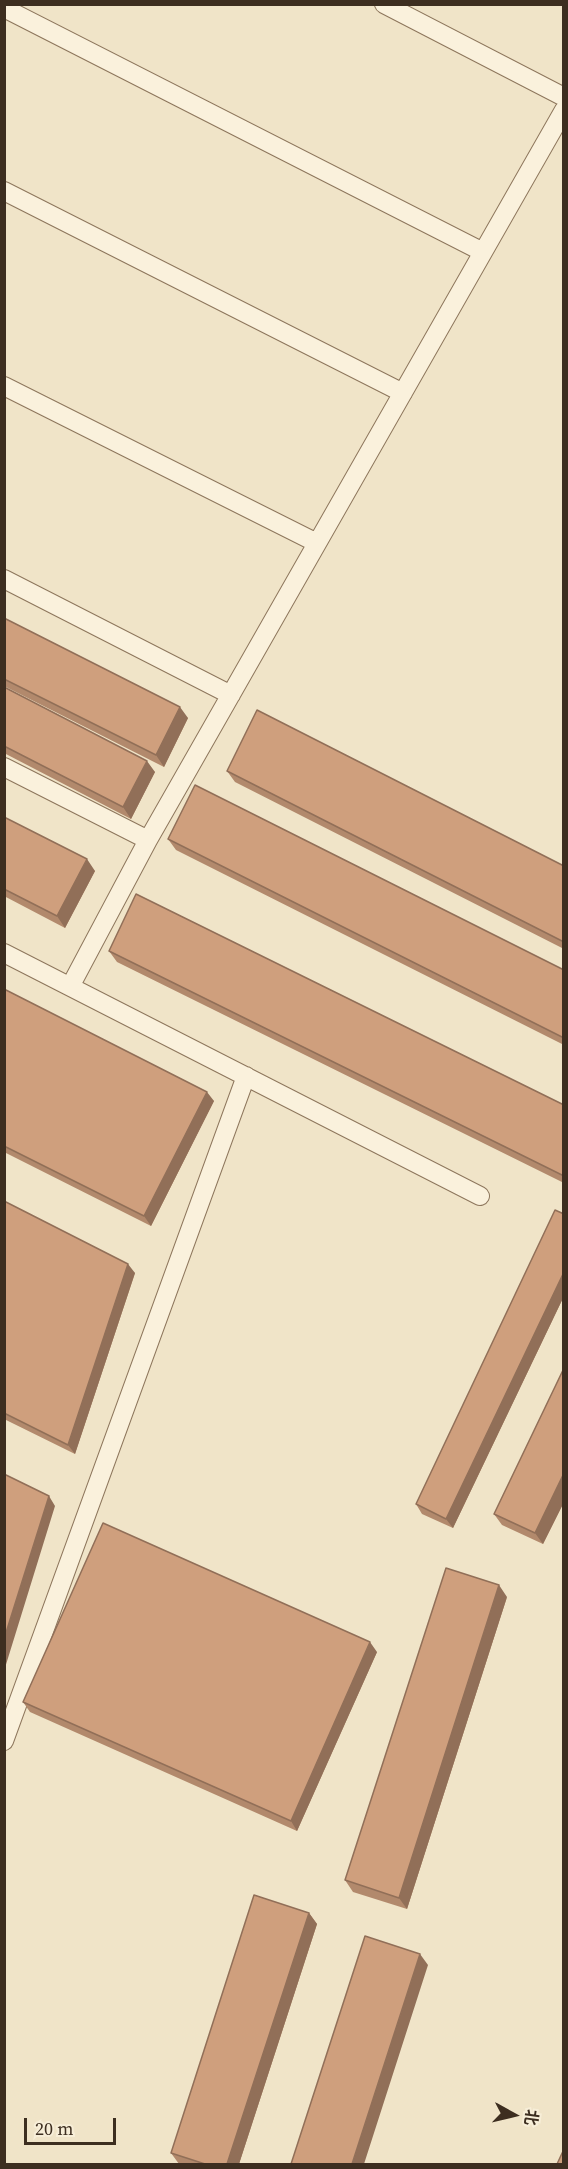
<!DOCTYPE html>
<html>
<head>
<meta charset="utf-8">
<style>
	body { margin:0 }
	#map { position:relative; width:568px; height:2169px; overflow:hidden; background:#f0e4c8; font-family:"Source Serif 4","Noto Sans SC",serif }
	canvas { display:block }
	.frame { position:absolute; inset:0; border:6px solid #3d2e20; pointer-events:none }
	.north { position:absolute; left:484px; top:2085px; width:60px; height:60px; -webkit-text-stroke:4px #f7eed8; paint-order:stroke; rotate:98deg; font-size:16px; font-weight:700; line-height:24px; text-align:center; color:#3d2e20 }
	.north::after { content:''; display:block; margin:auto; width:21px; height:27px; background:#3d2e20; clip-path:polygon(50% 0,100% 100%,50% 72%,0 100%) }
	.scale { position:absolute; left:24px; top:2118px; width:92px; height:27px; box-sizing:border-box; border:3px solid #3d2e20; border-top:0; padding-left:8px; font-size:18px; line-height:21px; white-space:nowrap; color:#3d2e20; -webkit-text-stroke:4px #f7eed8; paint-order:stroke }
</style>
</head>
<body>
<div id="map">
<canvas width="568" height="2169"></canvas>
<div class="frame"></div>
<div class="north">北</div>
<div class="scale">20 m</div>
</div>
<script>
const g = document.querySelector('canvas').getContext('2d');
g.lineJoin = 'round';
function shape(rows) {
  const path = new Path2D();
  for (const r of rows) {
    path.moveTo(r[0], r[1]);
    for (let i = 2; i < r.length; i += 2) path.lineTo(r[i], r[i + 1]);
  }
  return path;
}
function strokePath(path, color, width, dash) {
  g.strokeStyle = color;
  g.lineWidth = width;
  g.lineCap = dash ? 'butt' : 'round';
  g.setLineDash(dash || []);
  g.stroke(path);
}
function fill(path, color) {
  g.fillStyle = color;
  g.fill(path, 'evenodd');
}
const service = shape([
	[384,4,564,97],
	[4,8,483,252],
	[4,191,403,393],
	[4,386,317,543],
	[4,579,231,695],
	[4,767,148,840],
	[4,953,480,1196],
	[71,985,148,840,564,110],
	[4,1741,246,1076]
]);
strokePath(service, '#8d765c', 20);
strokePath(service, '#faf1dc', 18);
fill(shape([
	[4,618,188,718,164,767,4,686],
	[4,687,155,772,131,819,4,753],
	[227,771,564,866,564,949,235,782],
	[4,817,95,871,65,928,4,896],
	[168,839,564,970,564,1045,176,850],
	[109,951,564,1105,564,1183,117,962],
	[4,989,214,1101,151,1226,4,1152],
	[4,1201,135,1273,75,1454,4,1419],
	[564,1214,564,1296,453,1528,422,1514,416,1504],
	[564,1368,564,1502,543,1544,502,1525,494,1514],
	[507,1597,407,1909,353,1892,345,1880],
	[377,1652,297,1831,30,1712,23,1702],
	[309,1913,317,1924,239,2164,179,2164,171,2153]
]), '#b2896c');
fill(shape([
	[180,707,188,718,164,767,156,755],
	[147,761,155,772,131,819,123,807],
	[87,859,95,871,65,928,57,916],
	[207,1092,214,1101,151,1226,144,1216],
	[128,1264,135,1273,75,1454,68,1445],
	[564,1272,564,1296,453,1528,446,1519],
	[564,1473,564,1502,543,1544,535,1533],
	[49,1496,55,1506,4,1671,4,1639],
	[499,1585,507,1597,407,1909,399,1898],
	[370,1642,377,1652,297,1831,291,1821],
	[309,1913,317,1924,239,2164,227,2164],
	[420,1954,428,1965,364,2164,352,2164]
]), '#916f58');
const building = shape([
	[4,618,180,707,156,755,4,679,4,618],
	[4,687,147,761,123,807,4,746,4,687],
	[257,710,564,866,564,942,227,771,257,710],
	[195,785,564,970,564,1038,168,839,195,785],
	[4,817,87,859,57,916,4,889,4,817],
	[136,894,564,1105,564,1176,109,951,136,894],
	[4,989,207,1092,144,1216,4,1146,4,989],
	[4,1201,128,1264,68,1445,4,1413,4,1201],
	[555,1210,564,1214,564,1272,446,1519,416,1504,555,1210],
	[564,1368,564,1473,535,1533,494,1514,564,1368],
	[4,1474,49,1496,4,1639,4,1474],
	[103,1523,370,1642,291,1821,23,1702,103,1523],
	[446,1568,499,1585,399,1898,345,1880,446,1568],
	[254,1895,309,1913,227,2164,205,2164,171,2153,254,1895],
	[365,1936,420,1954,352,2164,291,2164,365,1936],
	[564,2149,564,2164,557,2164,564,2149]
]);
fill(building, '#cf9f7d');
strokePath(building, '#916f58', 1.5);
</script>
</body>
</html>
